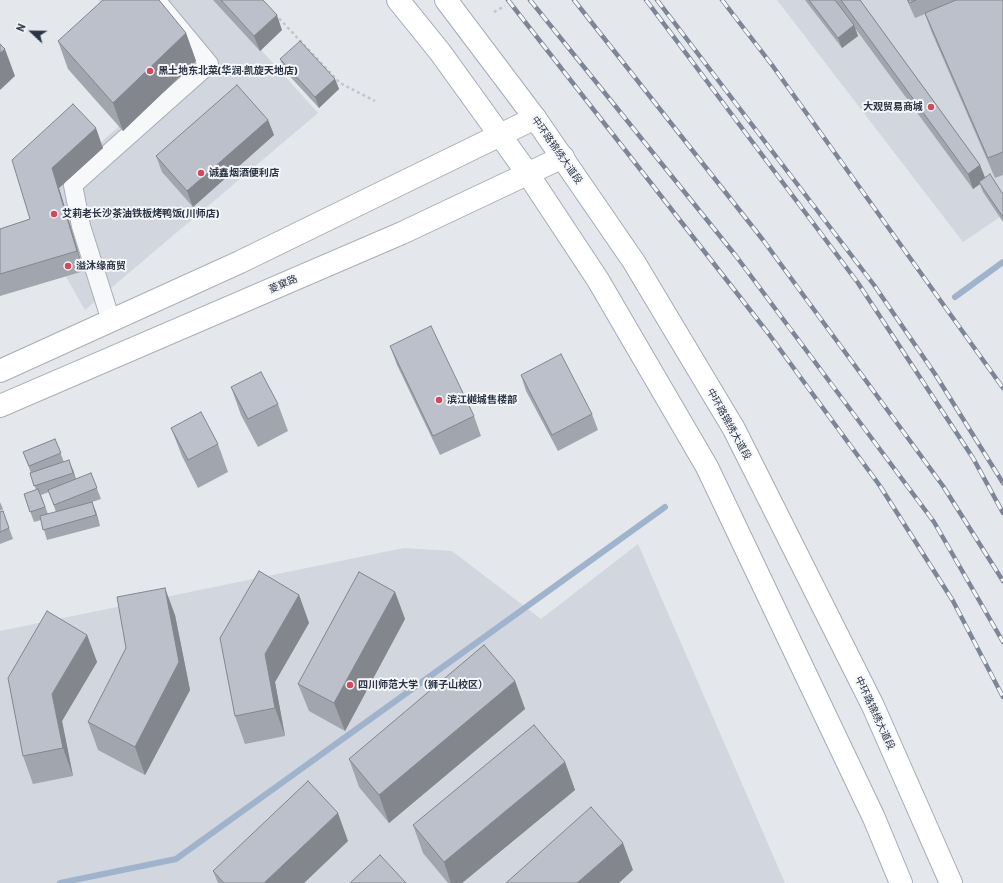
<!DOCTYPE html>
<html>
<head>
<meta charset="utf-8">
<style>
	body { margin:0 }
	#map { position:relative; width:1003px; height:883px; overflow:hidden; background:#e4e7ec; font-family:Barlow,sans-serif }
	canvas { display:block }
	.north { position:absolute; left:12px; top:12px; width:40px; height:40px; -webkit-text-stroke:3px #f4f6f9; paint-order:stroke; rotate:292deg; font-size:11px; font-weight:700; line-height:16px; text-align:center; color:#2b3445 }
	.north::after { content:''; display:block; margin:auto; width:14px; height:18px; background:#2b3445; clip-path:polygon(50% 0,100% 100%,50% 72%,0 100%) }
</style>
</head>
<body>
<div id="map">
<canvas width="1003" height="883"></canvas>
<div class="north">N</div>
</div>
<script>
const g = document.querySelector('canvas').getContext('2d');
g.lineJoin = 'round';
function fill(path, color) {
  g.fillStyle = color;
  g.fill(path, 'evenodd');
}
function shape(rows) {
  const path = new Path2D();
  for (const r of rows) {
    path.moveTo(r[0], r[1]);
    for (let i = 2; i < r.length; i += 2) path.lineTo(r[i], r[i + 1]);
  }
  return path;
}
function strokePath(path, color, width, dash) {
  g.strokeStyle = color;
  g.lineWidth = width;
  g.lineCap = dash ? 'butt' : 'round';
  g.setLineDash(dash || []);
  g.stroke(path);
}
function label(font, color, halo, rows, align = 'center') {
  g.font = font + ' Barlow,"Noto Sans SC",sans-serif';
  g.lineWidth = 4;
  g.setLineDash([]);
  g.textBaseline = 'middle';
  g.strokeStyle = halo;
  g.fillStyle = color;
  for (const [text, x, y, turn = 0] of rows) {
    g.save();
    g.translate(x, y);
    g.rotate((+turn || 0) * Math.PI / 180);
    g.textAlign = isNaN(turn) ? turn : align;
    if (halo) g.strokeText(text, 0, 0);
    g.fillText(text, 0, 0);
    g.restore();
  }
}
fill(shape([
	[98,0,216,0,318,113,85,310,27,209,167,83],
	[777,0,1003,0,1003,215,963,242],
	[638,544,785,883,0,883,0,631,404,548,452,551,541,619]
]), '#d2d6de');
strokePath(shape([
	[955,297,1003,262],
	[60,883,176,859,665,507]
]), '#9fb4cc', 6);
const street = shape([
	[111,321,81,226,73,185,209,64,156,0]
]);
const secondary = shape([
	[0,371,240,262,535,118],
	[0,406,402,233,563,157]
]);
const primary = shape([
	[398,0,440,52,528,174,598,280,707,467,874,818,901,883],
	[446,0,535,118,634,262,734,429,873,706,951,883]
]);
strokePath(street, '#a9aeb7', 20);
strokePath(secondary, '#a9aeb7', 24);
strokePath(primary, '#a3abb8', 24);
strokePath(shape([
	[494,12,505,6],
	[275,14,340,83,375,101]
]), '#c2c5cb', 2.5, [3, 3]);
strokePath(street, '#f7f8fa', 18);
strokePath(secondary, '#fff', 22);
strokePath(primary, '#fff', 22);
const rail = shape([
	[508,0,768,333,880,486,953,601,1003,697],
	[530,0,736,256,934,522,1003,642],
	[574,0,763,240,943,486,1003,581],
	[646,0,858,283,973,458,1003,513],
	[657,0,874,285,935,374,1003,483],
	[722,0,772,65,1003,388]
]);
strokePath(rail, '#7d8696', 4.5);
strokePath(rail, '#f4f6f9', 3, [9]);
fill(shape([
	[213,0,263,0,282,30,260,51],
	[805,0,860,0,980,165,985,178,1002,193,1003,193,1003,222,983,192,980,184,973,189,855,28,858,36,842,48],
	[907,0,1003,0,1003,175,995,178,932,33,925,14,915,18],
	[186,33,196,61,123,131,68,69,58,41],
	[280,59,335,79,339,89,319,108,284,70],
	[73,104,103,148,59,188,84,271,0,296,0,229,30,219],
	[268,120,274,135,193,207,162,172,156,156],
	[390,346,474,416,481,436,440,455,397,365],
	[521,375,592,414,598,430,558,451,526,391],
	[231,387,278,404,288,431,258,447,241,415],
	[171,428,218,444,228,472,198,488,182,456],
	[55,439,64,462,73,470,76,479,91,473,101,499,92,502,96,512,100,526,47,540,41,520,34,522,24,494,36,490,30,473,31,473,23,452],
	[49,492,56,512,48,514,41,495],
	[0,502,3,509,0,511],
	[3,511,13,539,0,544,0,512],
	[395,592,405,619,345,731,309,711,298,684],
	[299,595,309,623,275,682,285,736,245,744,235,716],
	[175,615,190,690,145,775,98,750,88,722],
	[87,635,97,662,62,721,73,776,33,784,23,756],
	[515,681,525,709,389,823,359,787,349,759],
	[565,762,575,790,462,883,448,883,423,853,413,825],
	[348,841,304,883,218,883,213,871]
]), '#a1a5ae');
fill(shape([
	[277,15,282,30,260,51,254,36],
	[854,25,858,36,842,48,838,38],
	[186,33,196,61,123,131,113,103],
	[5,49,15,76,0,90,0,53],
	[335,79,339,89,319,108,315,97],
	[268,120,274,135,193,207,187,191],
	[96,128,103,148,59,188,84,271,77,251,52,168],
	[980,165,986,180,979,182,980,184,973,189,968,174],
	[69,460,73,470,77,483,73,473],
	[92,502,96,512,100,526,96,515],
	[165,588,175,615,190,690,145,775,135,747],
	[395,592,405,619,345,731,334,703],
	[299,595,309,623,275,682,285,736,275,708,265,654],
	[87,635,97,662,62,721,73,776,63,748,52,694],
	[515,681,525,709,389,823,379,795],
	[565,762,575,790,462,883,451,883,444,862],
	[338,813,348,841,304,883,264,883],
	[623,843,633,870,619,883,577,883]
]), '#83868d');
const building = shape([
	[103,0,159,0,186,33,113,103,58,41,103,0],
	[221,0,263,0,277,15,254,36,221,0],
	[809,0,835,0,854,25,838,38,809,0],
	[841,0,860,0,980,165,968,174,841,0],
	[908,0,916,0,909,3,908,0],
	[956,0,1003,0,1003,152,988,158,925,13,956,0],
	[300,41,335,79,315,97,280,59,300,41],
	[0,44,5,49,0,53,0,44],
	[237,85,268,120,187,191,156,156,237,85],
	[73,104,96,128,52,168,77,251,0,274,0,229,30,219,12,160,73,104],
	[990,174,1002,193,1003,193,1003,217,979,182,990,174],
	[431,326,474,416,433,436,390,346,431,326],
	[561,354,592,414,552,435,521,375,561,354],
	[261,372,278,404,248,419,231,387,261,372],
	[201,412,218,444,188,460,171,428,201,412],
	[55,439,61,453,29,466,23,452,55,439],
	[69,460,73,473,34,486,30,473,69,460],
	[91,473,97,488,54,505,48,490,91,473],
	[38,489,45,507,30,512,24,494,38,489],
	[92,502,96,515,43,530,40,516,92,502],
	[3,511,9,528,0,532,0,512,3,511],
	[259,571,299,595,265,654,275,708,235,716,220,638,259,571],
	[359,572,395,592,334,703,298,684,359,572],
	[165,588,179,662,135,747,88,722,126,648,117,597,165,588],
	[47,611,87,635,52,694,63,748,23,756,8,678,47,611],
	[484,645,515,681,379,795,349,759,484,645],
	[534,725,565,762,444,862,413,825,534,725],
	[308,781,338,813,264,883,224,883,213,871,308,781],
	[591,807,623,843,577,883,506,883,591,807],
	[380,855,406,883,350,883,380,855]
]);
fill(building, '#bbc0ca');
strokePath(building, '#83868d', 1);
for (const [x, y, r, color] of [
	[150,71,4,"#d1495b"],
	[931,107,4,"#d1495b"],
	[201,173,4,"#d1495b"],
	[54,214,4,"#d1495b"],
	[68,266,4,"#d1495b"],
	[439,400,4,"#d1495b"],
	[350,685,4,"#d1495b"]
]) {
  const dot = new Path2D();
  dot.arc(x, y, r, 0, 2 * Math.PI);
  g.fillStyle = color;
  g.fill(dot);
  strokePath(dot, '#f4f6f9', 1.5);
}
label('bold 10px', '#2b3445', '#f4f6f9', [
	["黑土地东北菜(华润·凯旋天地店)",158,71],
	["大观贸易商城",923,107,"right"],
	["诚鑫烟酒便利店",209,173],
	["艾莉老长沙茶油铁板烤鸭饭(川师店)",62,214],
	["溢沐缘商贸",76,266],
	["滨江樾城售楼部",447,400],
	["四川师范大学（狮子山校区）",358,685]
], 'left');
label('10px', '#2b3445', '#f4f6f9', [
	["中环路锦绣大道段",557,150,55],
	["菱窠路",283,284,-23],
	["中环路锦绣大道段",729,424,61],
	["中环路锦绣大道段",875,713,65]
]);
</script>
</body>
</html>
